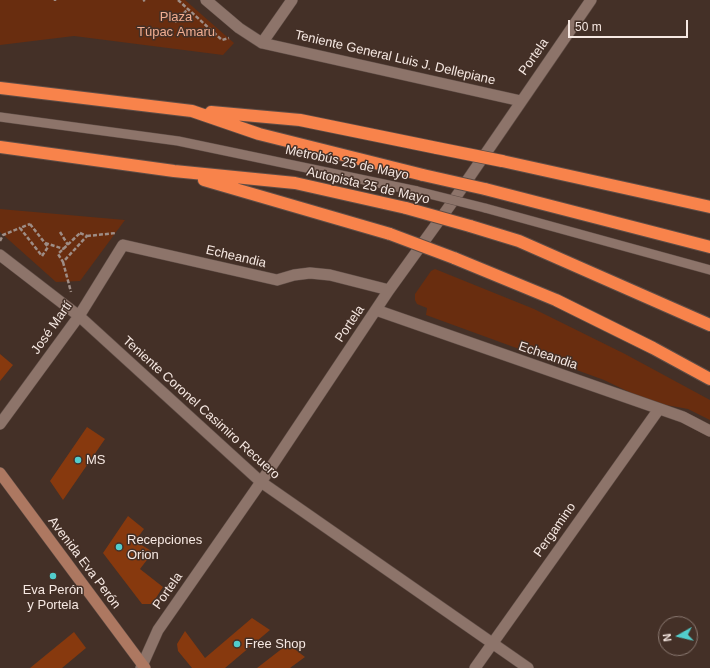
<!DOCTYPE html>
<html>
<head>
<meta charset="utf-8">
<style>
	body { margin:0 }
	#map { position:relative; width:710px; height:668px; overflow:hidden; background:#443027; font-family:Arial,sans-serif }
	canvas { display:block }
	.north { position:absolute; left:658px; top:616px; width:40px; height:40px; box-sizing:border-box; background:#443027; border:1px solid #8b7a72; border-radius:50%; rotate:262deg; font-size:11px; font-weight:700; line-height:16px; text-align:center; color:#f6e8e2 }
	.north::after { content:''; display:block; margin:auto; width:14px; height:18px; background:#52cdcc; clip-path:polygon(50% 0,100% 100%,50% 72%,0 100%) }
	.scale { position:absolute; left:568px; top:20px; width:120px; height:18px; box-sizing:border-box; border:2px solid #f6e8e2; border-top:0; padding-left:5px; font-size:12px; line-height:14px; white-space:nowrap; color:#f6e8e2; -webkit-text-stroke:3px #443027; paint-order:stroke }
</style>
</head>
<body>
<div id="map">
<canvas width="710" height="668"></canvas>
<div class="north">N</div>
<div class="scale">50 m</div>
</div>
<script>
const g = document.querySelector('canvas').getContext('2d');
g.lineJoin = 'round';
function fill(path, color) {
  g.fillStyle = color;
  g.fill(path, 'evenodd');
}
function shape(rows) {
  const path = new Path2D();
  for (const r of rows) {
    path.moveTo(r[0], r[1]);
    for (let i = 2; i < r.length; i += 2) path.lineTo(r[i], r[i + 1]);
  }
  return path;
}
function strokePath(path, color, width, dash) {
  g.strokeStyle = color;
  g.lineWidth = width;
  g.lineCap = dash ? 'butt' : 'round';
  g.setLineDash(dash || []);
  g.stroke(path);
}
function label(font, color, halo, rows, align = 'center') {
  g.font = font + ' Arial,sans-serif';
  g.lineWidth = 3;
  g.setLineDash([]);
  g.textBaseline = 'middle';
  g.strokeStyle = halo;
  g.fillStyle = color;
  for (const [text, x, y, turn = 0] of rows) {
    g.save();
    g.translate(x, y);
    g.rotate((+turn || 0) * Math.PI / 180);
    g.textAlign = isNaN(turn) ? turn : align;
    if (halo) g.strokeText(text, 0, 0);
    g.fillText(text, 0, 0);
    g.restore();
  }
}
fill(shape([
	[0,0,185,0,234,43,223,55,74,36,0,45],
	[0,209,125,220,80,281,56,282,0,232],
	[435,269,534,309,625,354,710,400,710,420,688,409,650,402,604,380,426,315,427,308,417,304,415,300,415,294,431,271]
]), '#692d0f');
fill(shape([
	[0,354,13,365,0,381],
	[87,427,105,439,63,500,50,481],
	[128,516,144,529,135,541,153,552,140,569,163,587,152,604,142,604,103,553],
	[252,618,270,630,225,668,192,668,178,651,177,644,185,631,205,658],
	[74,632,86,648,62,668,30,668],
	[288,644,305,657,290,668,257,668]
]), '#87390e');
const service = shape([
	[0,117,178,141,417,191],
	[485,208,710,270]
]);
const minor = shape([
	[206,0,239,28,262,43,521,101],
	[262,43,292,0],
	[0,255,79,316,261,482,528,668],
	[376,310,683,417,710,431],
	[0,424,79,316,123,245,277,280,294,275,310,273,330,275,389,290],
	[141,668,158,630,261,482,389,290,451,204,591,0],
	[475,668,659,409]
]);
const secondary = shape([
	[0,473,145,668]
]);
const motorway = shape([
	[0,88,192,111,259,134,423,175],
	[211,112,300,120,437,148],
	[0,147,174,171,295,183,406,208],
	[502,161,710,207],
	[204,180,390,234],
	[485,189,710,247],
	[470,226,519,241,710,325],
	[454,258,556,300,653,348,710,379]
]);
strokePath(service, '#5f4d46', 10);
strokePath(minor, '#5f4d46', 12);
strokePath(secondary, '#5f4d46', 12);
strokePath(motorway, '#5f4d46', 14);
strokePath(shape([
	[55,0,55,1],
	[178,0,222,40,229,38],
	[143,1,145,0],
	[175,22,188,9],
	[30,224,48,247,42,256,20,228,30,224],
	[60,232,68,245],
	[80,233,87,236,63,262,58,254,80,233],
	[87,236,116,233],
	[0,241,3,235,20,228],
	[45,243,64,249],
	[63,262,71,292]
]), '#9e8d86', 2.5, [4, 2]);
strokePath(service, '#8d746a', 9);
strokePath(minor, '#8d746a', 11);
strokePath(secondary, '#ad7861', 11);
strokePath(motorway, '#f8834b', 12);
const serviceBridge = shape([
	[417,191,485,208]
]);
const motorwayBridge = shape([
	[437,148,502,161],
	[423,175,485,189],
	[406,208,470,226],
	[390,234,454,258]
]);
strokePath(serviceBridge, '#5f4d46', 10, []);
strokePath(motorwayBridge, '#5f4d46', 14, []);
strokePath(serviceBridge, '#8d746a', 9);
strokePath(motorwayBridge, '#f8834b', 12);
for (const [x, y, r, color] of [
	[78,460,4,"#52cdcc"],
	[119,547,4,"#52cdcc"],
	[53,576,4,"#52cdcc"],
	[237,644,4,"#52cdcc"]
]) {
  const dot = new Path2D();
  dot.arc(x, y, r, 0, 2 * Math.PI);
  g.fillStyle = color;
  g.fill(dot);
  strokePath(dot, '#443027', 1.5);
}
label('13px', '#f1ad90', '#443027', [
	["Plaza",176,17],
	["Túpac Amaru",176,32]
]);
label('13px', '#f6e8e2', '#443027', [
	["Portela",534,57,-55],
	["Teniente General Luis J. Dellepiane",395,58,13],
	["Metrobús 25 de Mayo",347,163,12],
	["Autopista 25 de Mayo",368,186,13],
	["Echeandia",236,257,13],
	["Portela",350,324,-56],
	["José Martí",52,328,-55],
	["Echeandia",548,356,19],
	["Teniente Coronel Casimiro Recuero",201,408,42],
	["Pergamino",555,530,-55],
	["Avenida Eva Perón",84,563,53],
	["Portela",168,591,-55]
]);
label('13px', '#f6e8e2', '#443027', [
	["MS",86,460],
	["Recepciones",127,540],
	["Orion",127,555],
	["Eva Perón",53,590,"center"],
	["y Portela",53,605,"center"],
	["Free Shop",245,644]
], 'left');
</script>
</body>
</html>
